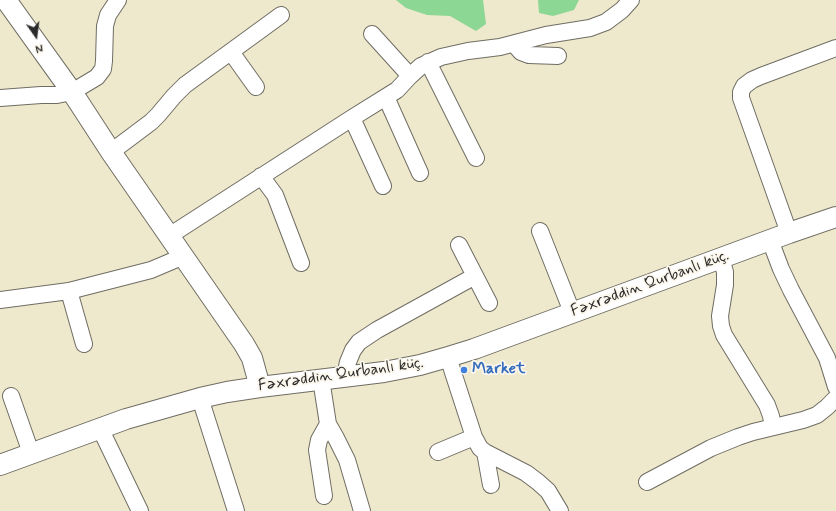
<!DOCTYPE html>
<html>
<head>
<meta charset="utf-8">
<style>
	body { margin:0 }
	#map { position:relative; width:836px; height:511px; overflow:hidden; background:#eee8cc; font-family:Mynerve,sans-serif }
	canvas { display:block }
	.north { position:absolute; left:16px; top:16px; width:40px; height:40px; -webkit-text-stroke:3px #fbf7ec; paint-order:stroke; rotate:166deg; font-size:11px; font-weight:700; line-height:16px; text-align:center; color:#2b2b2b }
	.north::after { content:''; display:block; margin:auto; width:14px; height:18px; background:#2b2b2b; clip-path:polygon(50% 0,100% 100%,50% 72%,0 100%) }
</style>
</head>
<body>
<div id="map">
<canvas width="836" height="511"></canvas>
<div class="north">N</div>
</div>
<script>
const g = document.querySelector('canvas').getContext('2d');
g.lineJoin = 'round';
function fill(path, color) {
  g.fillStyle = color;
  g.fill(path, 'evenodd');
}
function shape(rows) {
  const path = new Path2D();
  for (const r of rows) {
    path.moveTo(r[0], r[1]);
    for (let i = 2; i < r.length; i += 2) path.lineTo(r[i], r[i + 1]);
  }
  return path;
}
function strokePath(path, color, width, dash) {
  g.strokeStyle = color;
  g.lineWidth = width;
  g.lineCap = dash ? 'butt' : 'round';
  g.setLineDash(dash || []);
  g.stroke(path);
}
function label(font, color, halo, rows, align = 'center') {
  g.font = font + ' Mynerve,sans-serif';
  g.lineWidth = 3.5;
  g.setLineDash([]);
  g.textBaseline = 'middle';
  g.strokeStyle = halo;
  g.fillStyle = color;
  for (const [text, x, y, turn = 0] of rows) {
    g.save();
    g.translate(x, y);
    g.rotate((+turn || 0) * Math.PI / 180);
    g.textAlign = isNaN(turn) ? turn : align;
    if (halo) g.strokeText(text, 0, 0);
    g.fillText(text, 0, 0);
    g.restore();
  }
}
fill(shape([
	[396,0,483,0,486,24,476,31,450,16,427,15,406,8],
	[538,0,579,0,574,10,553,16,539,13]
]), '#8dd794');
const minor = shape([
	[372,34,410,76],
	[514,44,521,52,529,55,558,56],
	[231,52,256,87],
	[428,62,476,158],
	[386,97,420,173],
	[0,98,41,95,57,95,72,92,97,77,103,69,104,61,105,26,108,15,118,0],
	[352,118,383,186],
	[111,152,151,122,158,115,174,96,185,85,281,15],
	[261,176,275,195,301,263],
	[540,231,572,312],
	[789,233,741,98,741,92,744,86,752,80,761,76,836,48],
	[169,236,352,118,397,90,410,76,421,66,441,57,468,51,500,47,546,35,590,28,606,22,622,10,631,0],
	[770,240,781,269,791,290,827,358,836,387],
	[459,245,489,303],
	[721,258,725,272,725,285,720,316,721,326,724,335,767,405,771,416,773,427],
	[69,291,84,344],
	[0,300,69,291,151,270,184,256],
	[448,357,474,437,480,448,485,452,526,473,538,482,548,491,560,511],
	[345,376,348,362,353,350,359,342,377,330,475,276],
	[321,379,328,424,336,438,347,460,362,511],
	[11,396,31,453],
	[200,398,236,511],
	[100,428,140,511],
	[438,452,474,437],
	[485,452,491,485],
	[647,482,711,448,738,437,753,432,803,420,817,415,827,407,836,398],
	[324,496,317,450,319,440,328,424]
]);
const tertiary = shape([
	[6,0,72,92,111,152,244,344,252,358,260,387],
	[0,465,126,419,200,398,227,392,260,387,384,372,420,365,448,357,474,349,789,233,836,217]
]);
strokePath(minor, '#6f6d63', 18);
strokePath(tertiary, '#6f6d63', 22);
strokePath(minor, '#fff', 16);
strokePath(tertiary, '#fff', 20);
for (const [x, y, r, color] of [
	[464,370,4,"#3f7fe0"]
]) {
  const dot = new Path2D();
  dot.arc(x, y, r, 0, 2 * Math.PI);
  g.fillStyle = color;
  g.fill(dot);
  strokePath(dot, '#fbf7ec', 1.5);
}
label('16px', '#2b2b2b', '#fbf7ec', [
	["Fəxrəddin Qurbanlı küç.",650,284,-20],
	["Fəxrəddin Qurbanlı küç.",341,375,-8]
]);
label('bold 16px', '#366cbe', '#fbf7ec', [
	["Market",472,370]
], 'left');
</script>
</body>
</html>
